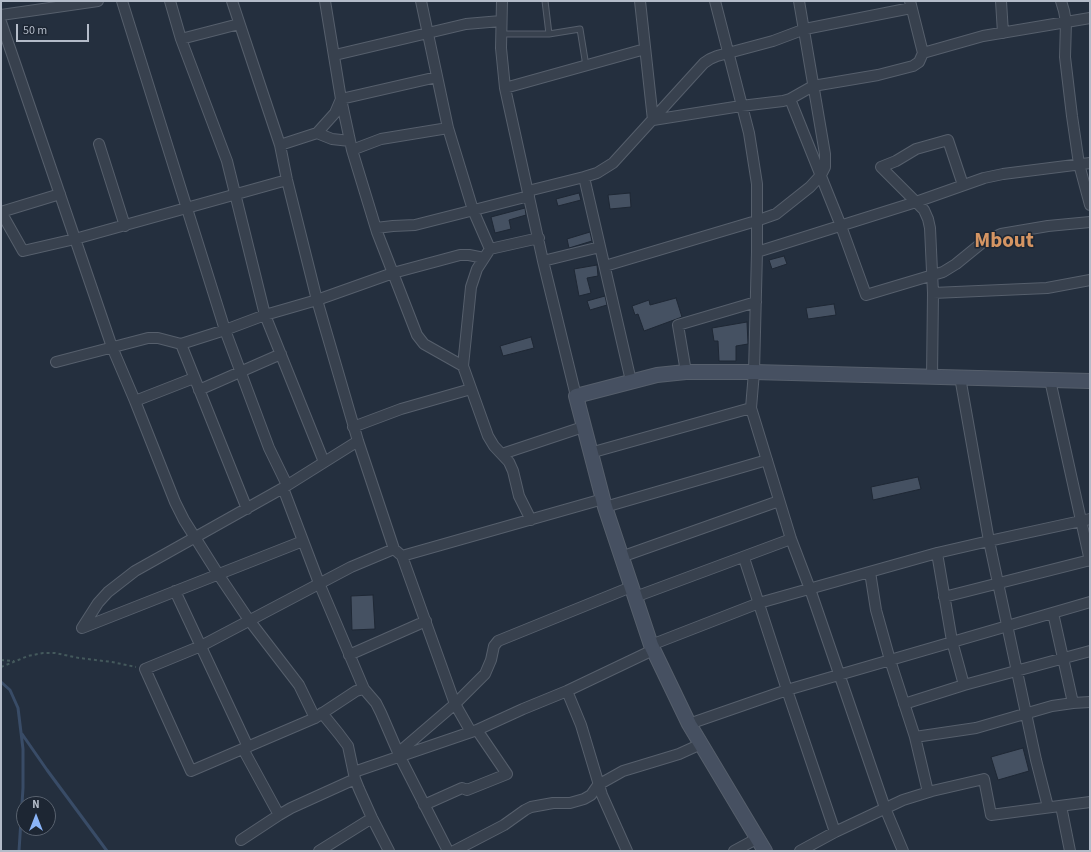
<!DOCTYPE html>
<html>
<head>
<meta charset="utf-8">
<style>
	body { margin:0 }
	#map { position:relative; width:1091px; height:852px; overflow:hidden; background:#242f3e; font-family:"Source Sans 3",sans-serif }
	canvas { display:block }
	.frame { position:absolute; inset:0; border:2px solid #b4bcc9; pointer-events:none }
	.north { position:absolute; left:16px; top:796px; width:40px; height:40px; box-sizing:border-box; background:#1d2633; border:1px solid #59626f; border-radius:50%; rotate:0deg; font-size:11px; font-weight:700; line-height:16px; text-align:center; color:#b4bcc9 }
	.north::after { content:''; display:block; margin:auto; width:14px; height:18px; background:#8ab4f8; clip-path:polygon(50% 0,100% 100%,50% 72%,0 100%) }
	.scale { position:absolute; left:16px; top:24px; width:73px; height:18px; box-sizing:border-box; border:2px solid #b4bcc9; border-top:0; padding-left:5px; font-size:12px; line-height:14px; white-space:nowrap; color:#b4bcc9; -webkit-text-stroke:3px #1d2633; paint-order:stroke }
</style>
</head>
<body>
<div id="map">
<canvas width="1091" height="852"></canvas>
<div class="frame"></div>
<div class="north">N</div>
<div class="scale">50 m</div>
</div>
<script>
const g = document.querySelector('canvas').getContext('2d');
g.lineJoin = 'round';
function shape(rows) {
  const path = new Path2D();
  for (const r of rows) {
    path.moveTo(r[0], r[1]);
    for (let i = 2; i < r.length; i += 2) path.lineTo(r[i], r[i + 1]);
  }
  return path;
}
function strokePath(path, color, width, dash) {
  g.strokeStyle = color;
  g.lineWidth = width;
  g.lineCap = dash ? 'butt' : 'round';
  g.setLineDash(dash || []);
  g.stroke(path);
}
function fill(path, color) {
  g.fillStyle = color;
  g.fill(path, 'evenodd');
}
function label(font, color, halo, rows, align = 'center') {
  g.font = font + ' "Source Sans 3",sans-serif';
  g.lineWidth = 3;
  g.setLineDash([]);
  g.textBaseline = 'middle';
  g.strokeStyle = halo;
  g.fillStyle = color;
  for (const [text, x, y, turn = 0] of rows) {
    g.save();
    g.translate(x, y);
    g.rotate((+turn || 0) * Math.PI / 180);
    g.textAlign = isNaN(turn) ? turn : align;
    if (halo) g.strokeText(text, 0, 0);
    g.fillText(text, 0, 0);
    g.restore();
  }
}
strokePath(shape([
	[1,682,10,690,18,708,23,749,23,788,19,851],
	[22,734,47,770,107,851]
]), '#394c67', 3);
const building = shape([
	[579,193,581,200,558,206,556,199,579,193],
	[630,193,631,207,610,209,608,195,630,193],
	[525,208,526,215,509,220,511,229,495,233,491,217,525,208],
	[590,232,592,241,569,248,567,239,590,232],
	[784,256,787,264,772,269,769,260,784,256],
	[597,265,598,276,587,278,591,293,579,296,574,269,597,265],
	[605,296,607,305,590,310,587,301,605,296],
	[676,298,682,317,644,331,638,314,635,315,632,306,649,300,650,305,676,298],
	[834,304,836,315,808,319,806,308,834,304],
	[747,322,748,344,736,346,736,361,719,361,718,341,714,341,712,328,747,322],
	[531,337,534,348,503,356,500,346,531,337],
	[918,477,921,489,873,500,871,487,918,477],
	[373,595,375,629,352,630,351,596,373,595],
	[1023,748,1029,771,998,780,991,757,1023,748]
]);
fill(building, '#455162');
strokePath(building, '#1f2835', 1);
const service = shape([
	[545,1,549,34],
	[501,34,549,34,580,29,586,66]
]);
const minor = shape([
	[122,1,225,330,269,448,287,485],
	[170,1,181,39,227,161,265,315,324,462],
	[232,1,280,145,287,180,317,300,358,441,394,549,402,556,455,704,471,732],
	[325,1,341,99,352,150,377,232,417,335,424,344,463,366],
	[421,1,448,128,473,210,490,249],
	[502,1,501,48,505,88,543,261,576,396],
	[640,1,653,120,741,106,783,101,790,99,813,86,878,75,913,66,919,62,923,53,910,1],
	[715,1,749,133,757,184,757,252,754,372,751,408,791,539,810,589,885,808,903,851],
	[1001,1,1003,33],
	[1061,1,1064,11,1066,22,1065,57,1072,116,1079,164,1090,205],
	[1,15,98,1],
	[1,22,112,347,135,401,175,502,184,520,218,574,249,620,299,685,315,718],
	[181,39,239,24],
	[923,53,983,36,1090,18],
	[335,55,466,24,501,21],
	[505,88,645,49],
	[790,99,841,226,866,295,943,272,956,264,983,242,1001,234,1048,226,1090,222],
	[317,133,332,139,350,141],
	[99,144,125,226],
	[280,145,317,133,335,113,341,99,437,77],
	[352,150,381,139,448,128],
	[584,177,631,381],
	[528,191,584,177,597,173,613,163,704,63,710,59,717,56,773,41,805,29,911,8],
	[1,212,23,251,75,239,287,180],
	[1,212,60,194],
	[376,228,393,226,415,225,529,196],
	[757,252,916,202,984,178,1003,174,1090,163],
	[543,261,600,247],
	[605,266,756,221,776,214,810,187,821,175,825,167,825,154,799,1],
	[933,293,1047,288,1090,280],
	[181,344,247,509],
	[56,362,148,338,158,338,181,344,225,330,265,315,317,300,393,273,460,255,469,255,484,258],
	[686,372,678,325,756,302],
	[932,377,933,293,930,228,928,219,924,210,881,167,896,161,916,149,948,140,963,185],
	[960,377,989,541,1036,760,1048,807],
	[1050,380,1090,561],
	[199,390,281,354],
	[135,401,194,378],
	[353,427,401,409,471,389],
	[590,453,751,408],
	[502,454,583,427],
	[283,488,319,583,364,689,376,703,381,713,400,757,448,851],
	[605,507,767,460],
	[531,520,519,496,513,471,509,462,494,446,488,436,463,366,471,287,477,269,490,249,539,238],
	[937,553,952,641,964,685],
	[402,556,603,499],
	[621,557,779,501],
	[744,558,787,690,835,832],
	[870,572,876,610,890,660,915,737,928,792],
	[175,591,248,747],
	[635,597,791,539],
	[944,597,1090,560],
	[1053,613,1073,703],
	[82,628,98,603,108,592,135,571,283,488,358,441],
	[82,628,303,541],
	[651,645,759,603,937,553,989,541,1090,519],
	[349,655,426,621],
	[364,689,356,691,315,718,191,771,145,669,201,646,351,567,394,549],
	[567,691,581,725,602,795,627,851],
	[904,704,964,685,1090,651],
	[322,713,339,734,348,746,355,779,359,789,372,818,389,851],
	[689,724,787,690,1090,602],
	[915,737,976,728,1052,706,1073,703,1090,702],
	[243,749,279,815],
	[398,753,455,704,485,674,491,660,494,646,498,641,631,587],
	[354,772,477,730,523,709,567,691,653,650],
	[424,805,462,788,467,790,507,774,477,730],
	[1061,806,1070,851],
	[241,840,279,815,291,808,355,779],
	[319,851,372,818],
	[454,851,504,825,525,810,531,807,553,803,570,803,584,799,591,795,598,785,623,771,679,754,701,744],
	[734,851,758,838],
	[800,851,835,832,903,800,932,791,984,779,991,815,1090,802]
]);
const secondary = shape([
	[765,851,689,724,651,645,605,507,576,396,657,375,686,372,754,372,1090,381]
]);
strokePath(service, '#565f6c', 7);
strokePath(minor, '#565f6c', 12);
strokePath(secondary, '#565f6c', 16);
strokePath(shape([
	[1,660,14,661],
	[1,667,28,656,43,653,55,653,79,658,112,662,136,667]
]), '#44595c', 2, [3, 3]);
strokePath(service, '#38414e', 5);
strokePath(minor, '#38414e', 10);
strokePath(secondary, '#465061', 14);
label('bold 21px', '#d59563', '#1d2633', [
	["Mbout",1004,242]
]);
</script>
</body>
</html>
